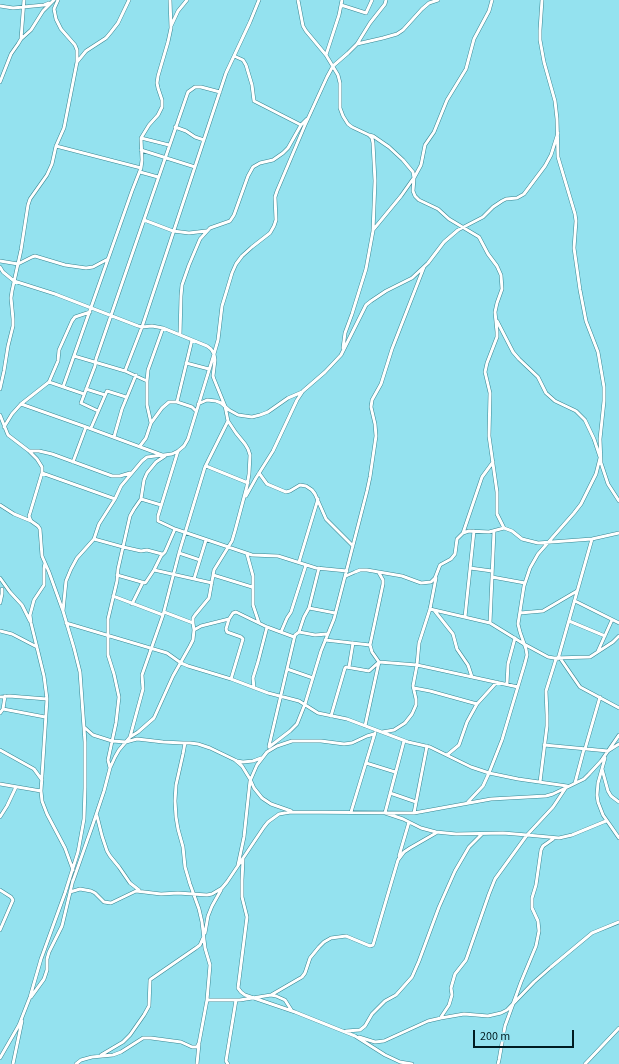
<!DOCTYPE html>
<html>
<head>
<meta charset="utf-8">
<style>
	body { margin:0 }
	#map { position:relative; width:619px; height:1064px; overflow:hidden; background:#94e2ef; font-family:"Source Sans 3",sans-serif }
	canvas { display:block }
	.scale { position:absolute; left:473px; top:1030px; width:101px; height:18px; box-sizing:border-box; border:2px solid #001c21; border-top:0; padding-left:5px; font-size:12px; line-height:14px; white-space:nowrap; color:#001c21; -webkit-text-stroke:3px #94e2ef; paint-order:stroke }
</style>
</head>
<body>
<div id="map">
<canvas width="619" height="1064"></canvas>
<div class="scale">200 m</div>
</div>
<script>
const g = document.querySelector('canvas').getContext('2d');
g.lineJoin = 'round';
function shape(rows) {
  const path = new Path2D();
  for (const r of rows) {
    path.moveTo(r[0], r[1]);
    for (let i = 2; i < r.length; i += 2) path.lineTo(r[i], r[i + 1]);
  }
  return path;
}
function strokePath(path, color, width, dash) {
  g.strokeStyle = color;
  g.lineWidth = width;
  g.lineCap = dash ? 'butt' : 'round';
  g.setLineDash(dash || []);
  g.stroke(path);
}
const minor = shape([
	[298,0,303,26,306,31,326,55,338,75,340,83,340,108,343,116,348,124,352,127,369,135,372,138,373,143,375,181,373,231,366,269,352,314,345,333,343,348],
	[542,0,540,30,540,40,544,62,555,101,557,119,558,157,575,214,576,221,574,248,580,290,586,321,598,352,604,387,604,401,600,439,601,464],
	[341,5,366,13,372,0],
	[0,6,13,8,44,5,49,3],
	[171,26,178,11,187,0],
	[21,39,24,0],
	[357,44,383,38,397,34,403,30,422,9,429,3,438,0],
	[326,55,339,15,342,0],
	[234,56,243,60,246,65,252,85,254,101,301,125],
	[77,62,86,51,106,38,111,32,118,23,129,0],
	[0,82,11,54,18,44,21,39,31,30,43,11,54,0],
	[175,127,186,131,195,137,204,140],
	[369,135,373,136,389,147,403,160,413,172,414,178,421,165,425,145,434,132,447,100,466,69,474,39,489,11,492,0],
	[141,138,169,145],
	[56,146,141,168],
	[141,150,195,167],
	[140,172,158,177],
	[414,178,413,191,415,196,419,200,438,209,449,219,479,237,488,254,497,266,501,275,502,289,497,303,495,312,497,332,497,337,487,363,485,372,490,393,489,436,497,492,497,514,504,528],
	[144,220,173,231,189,233,206,231],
	[373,230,401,196,413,179],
	[0,261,18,264,32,257,35,256,65,265,86,268,93,267,108,259],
	[0,267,3,272,14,281,55,294,138,326,142,327,152,326,163,328,207,346,211,349,214,354,215,360,213,376,214,379,225,406,228,421,236,433,245,444,248,449,250,455,249,474,247,486,235,531,232,541,214,570,209,598,195,615,193,618,193,623,194,630,193,640,190,646,173,676,154,718,138,732,130,737,119,750,115,757,110,768,104,791,93,824,73,881],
	[497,321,513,352,519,359,538,377,546,393,555,401,576,411,585,420,594,439,600,457],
	[180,335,181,296,182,285,189,265,200,239,210,228,230,221,234,215,248,176,253,167,260,163,273,160,283,153,288,148,301,125,307,119],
	[74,356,125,371,147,381],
	[186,363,209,369],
	[125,371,142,327,226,73,250,22,259,0],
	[49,382,84,394],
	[63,387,132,191,141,168,142,160,141,138,149,125,158,115,162,107,162,100,158,88,157,83,158,76,168,42,171,28,170,0],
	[0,389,4,371,8,346,13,326,13,319,11,298,12,291,21,250,28,205,30,199,47,175,52,164,56,146,64,128,77,62,77,50,75,45,61,29,56,19,54,9,58,0],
	[86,389,105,395],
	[177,402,192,340],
	[21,404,86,427,162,455],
	[198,404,207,400,216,401,221,403,229,410,238,415,252,417,260,415,268,412,288,398,302,392],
	[98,411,81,403,95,366,96,359,188,92,195,87,201,87,220,92],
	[0,415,8,435,29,451,37,459,42,467,42,473,30,513,29,516,31,521],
	[151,423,147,405,147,381,148,370,163,328],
	[4,427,12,414,21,404,49,382,58,361,59,350,72,321,75,317,90,312],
	[91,428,107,391,126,397],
	[114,437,122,409,136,375],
	[140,446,146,438,151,423,162,408,169,402,177,402,192,407,196,411],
	[29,451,39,451,52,454,112,476,120,476,130,473],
	[178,451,158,516,158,521,175,529,252,555,278,556,316,568,347,571],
	[73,462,86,427],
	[601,463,608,484,619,501],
	[206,466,248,483],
	[42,473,115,499],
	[259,473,267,484,286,492,290,491,300,485,306,486,312,490,315,494,326,519,353,546],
	[246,496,256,478,273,451,297,400,303,391,325,372,341,355,366,305,371,301,386,291,412,278,428,263,444,242,458,230,483,217,493,207,502,201,506,199,517,198,524,194,545,166,551,155,558,133],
	[141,499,161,505],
	[0,505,14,514,31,521,38,526,40,529,42,556,49,572,63,611,74,648,80,672,85,742,85,788,84,819,78,852,65,893,41,959,30,997,19,1025,0,1058],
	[463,533,482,477,493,462],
	[94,539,123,547,141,551,147,550,162,554],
	[179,553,200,560],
	[247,554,253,576,253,605,259,623],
	[299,562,318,499],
	[45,563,44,568,44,585,34,600,30,615,31,623,44,676,47,699,41,791,42,801,47,814,65,848,73,870],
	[470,568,492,571],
	[154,570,212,583],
	[117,575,145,583,146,582,154,570,161,556,165,552,175,529],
	[213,575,252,587],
	[346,576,355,572,360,570,367,570,402,576,421,583,431,582,435,578,440,565,451,559,455,554,457,539,463,533,469,531,489,532,504,528,512,531,522,539,538,543,592,539,619,533],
	[492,577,525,583],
	[0,578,10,592,22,605,30,621],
	[194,579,206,540],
	[113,596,163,615],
	[575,601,619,623],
	[0,603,2,594,2,589],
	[132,604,143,582],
	[309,608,335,613],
	[430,609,490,623,524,644,548,657,554,658,590,657,613,642,619,636],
	[434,610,453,634,457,649,468,665,472,677],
	[63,611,66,581,71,569,77,558,94,539,99,524,115,499,121,486,142,461,147,457,172,454,178,451,184,446,188,439,214,354,218,340,222,306,226,293,232,273,236,264,242,256,252,247,270,233,274,226,276,220,275,197,277,191,305,125,327,77,333,66,348,53,357,44,370,23,385,4,386,0],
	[164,612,193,623],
	[520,613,543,611,577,591],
	[465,617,474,531],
	[229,619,226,629,227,632,241,637,243,639,231,679],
	[569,621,605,636],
	[66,623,167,653,181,663,188,666,231,679,268,693,299,701,318,713,347,719,408,742,430,747,471,767,489,773,518,779,567,786],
	[490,623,494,531],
	[194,630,201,626,229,619,233,613,236,612,267,627,294,637],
	[0,631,12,634,37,647],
	[281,632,287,618,291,612,306,565],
	[299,632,304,617,309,608,319,568],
	[325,640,370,645],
	[598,651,612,620],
	[560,658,580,687,619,708],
	[558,659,592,539],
	[349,667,353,643],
	[287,669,313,678],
	[507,684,508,664,515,638],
	[254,688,253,678,258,662,267,627],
	[414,688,430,691,477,704],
	[0,697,9,696,47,699],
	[3,709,45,717],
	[0,713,3,709,5,696],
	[331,716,345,668,346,667,369,671,379,662,417,665,518,687],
	[365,726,379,662,372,652,370,645,383,584,383,580,379,573],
	[84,727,93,735,112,741,126,742,137,739,146,740,163,742,183,743,190,743,198,744,210,748,235,760,242,766,250,779,254,788,262,798,271,804,291,811],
	[382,732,394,730,405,723,412,714,416,705,416,699,413,686,417,665,419,643,430,609,436,578],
	[130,737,143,689,142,675,163,615,179,553,205,467,228,421],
	[404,741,385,813,403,819,421,828,436,832,456,834,503,833,527,835,559,838,572,835,606,821],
	[185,743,183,754,176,785,175,801,176,817,178,829,183,847,185,867,190,884,199,909,202,922,205,948,210,965,207,1000],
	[544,745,608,751,619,744],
	[269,746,295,635,299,632,315,635,327,634],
	[269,747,290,731,297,724,305,704,321,651,334,619,367,491,370,477,376,436,375,424,371,407,372,400,381,384,392,349,424,267],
	[585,749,600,697],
	[0,750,34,769,42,780],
	[447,755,459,745,467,722,477,704,497,682],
	[605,758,598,783,597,795,598,802,603,815,619,838],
	[237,761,243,762,253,761,261,758],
	[366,763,395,772],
	[110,768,108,760,116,723,119,697,114,674,108,655,108,619,117,581,118,569,130,516,134,509,141,499,144,480,147,473,156,462,165,456],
	[602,769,608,791,611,796,619,802],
	[540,782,547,726,547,715,546,691,556,659],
	[575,783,584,749],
	[0,784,41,791],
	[390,793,416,802],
	[468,802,483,786,489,773,502,740,525,663,527,655,526,649,520,632,518,624,524,586,530,568,538,554,574,513,581,504,596,474,600,458],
	[351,812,375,733],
	[414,813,427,746],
	[97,816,102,836,107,851,110,856,119,867,130,883,139,890],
	[0,817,7,806,16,787],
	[399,856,409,822],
	[243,859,242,880,242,897,247,917,238,988,241,992,245,995,292,1011],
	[238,865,244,837,250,781,257,765,267,752,277,746,292,741,321,741,344,744,352,743,367,736,374,734],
	[0,890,11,897,13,900,0,930],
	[70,892,80,889,91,891,95,893,104,902,111,903,136,891,161,894,178,893,207,895,212,894,222,888,227,882,264,827,268,822,279,814,291,812,414,813,491,799,546,796,553,794,584,779,589,774,601,761,619,735],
	[205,933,208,916,212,906,221,890],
	[271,995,302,977,305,973,310,958,319,947,324,942,331,938,346,936,370,946,373,945,398,860,404,852,410,848,436,833],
	[31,997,44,979,47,970,47,959,49,952,62,926,73,880],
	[441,1017,449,1005,452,995,451,988,455,974,466,960,489,894,495,879,527,835,553,807,565,789],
	[346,1031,360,1030,365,1026,372,1014,385,1001,396,995,412,977,419,961,439,907,455,871,469,847,482,834],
	[359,1037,375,1042,384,1041,428,1021,441,1018,464,1014,488,1016,501,1013,507,1010,534,982,551,967,592,933,619,922],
	[101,1055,123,1042,130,1035,144,1015,149,1006,150,980,151,979,196,948,200,945,203,938],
	[13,1064,22,1021],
	[76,1064,81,1060,92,1057,113,1055,121,1052,143,1038,151,1038,181,1042,192,1047,197,1047,199,1043,207,1000,240,1000,271,995,276,996,285,1000,292,1011,295,1012,355,1036,385,1055,400,1062,412,1064],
	[197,1064,199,1044],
	[228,1064,226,1061,236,1000],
	[498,1064,499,1060,505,1026,521,982,536,946,539,931,538,921,532,908,532,898,536,885,541,850,543,846,553,839],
	[585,1064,619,1028]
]);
strokePath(minor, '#378692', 4);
strokePath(minor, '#fff', 3);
</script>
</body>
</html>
